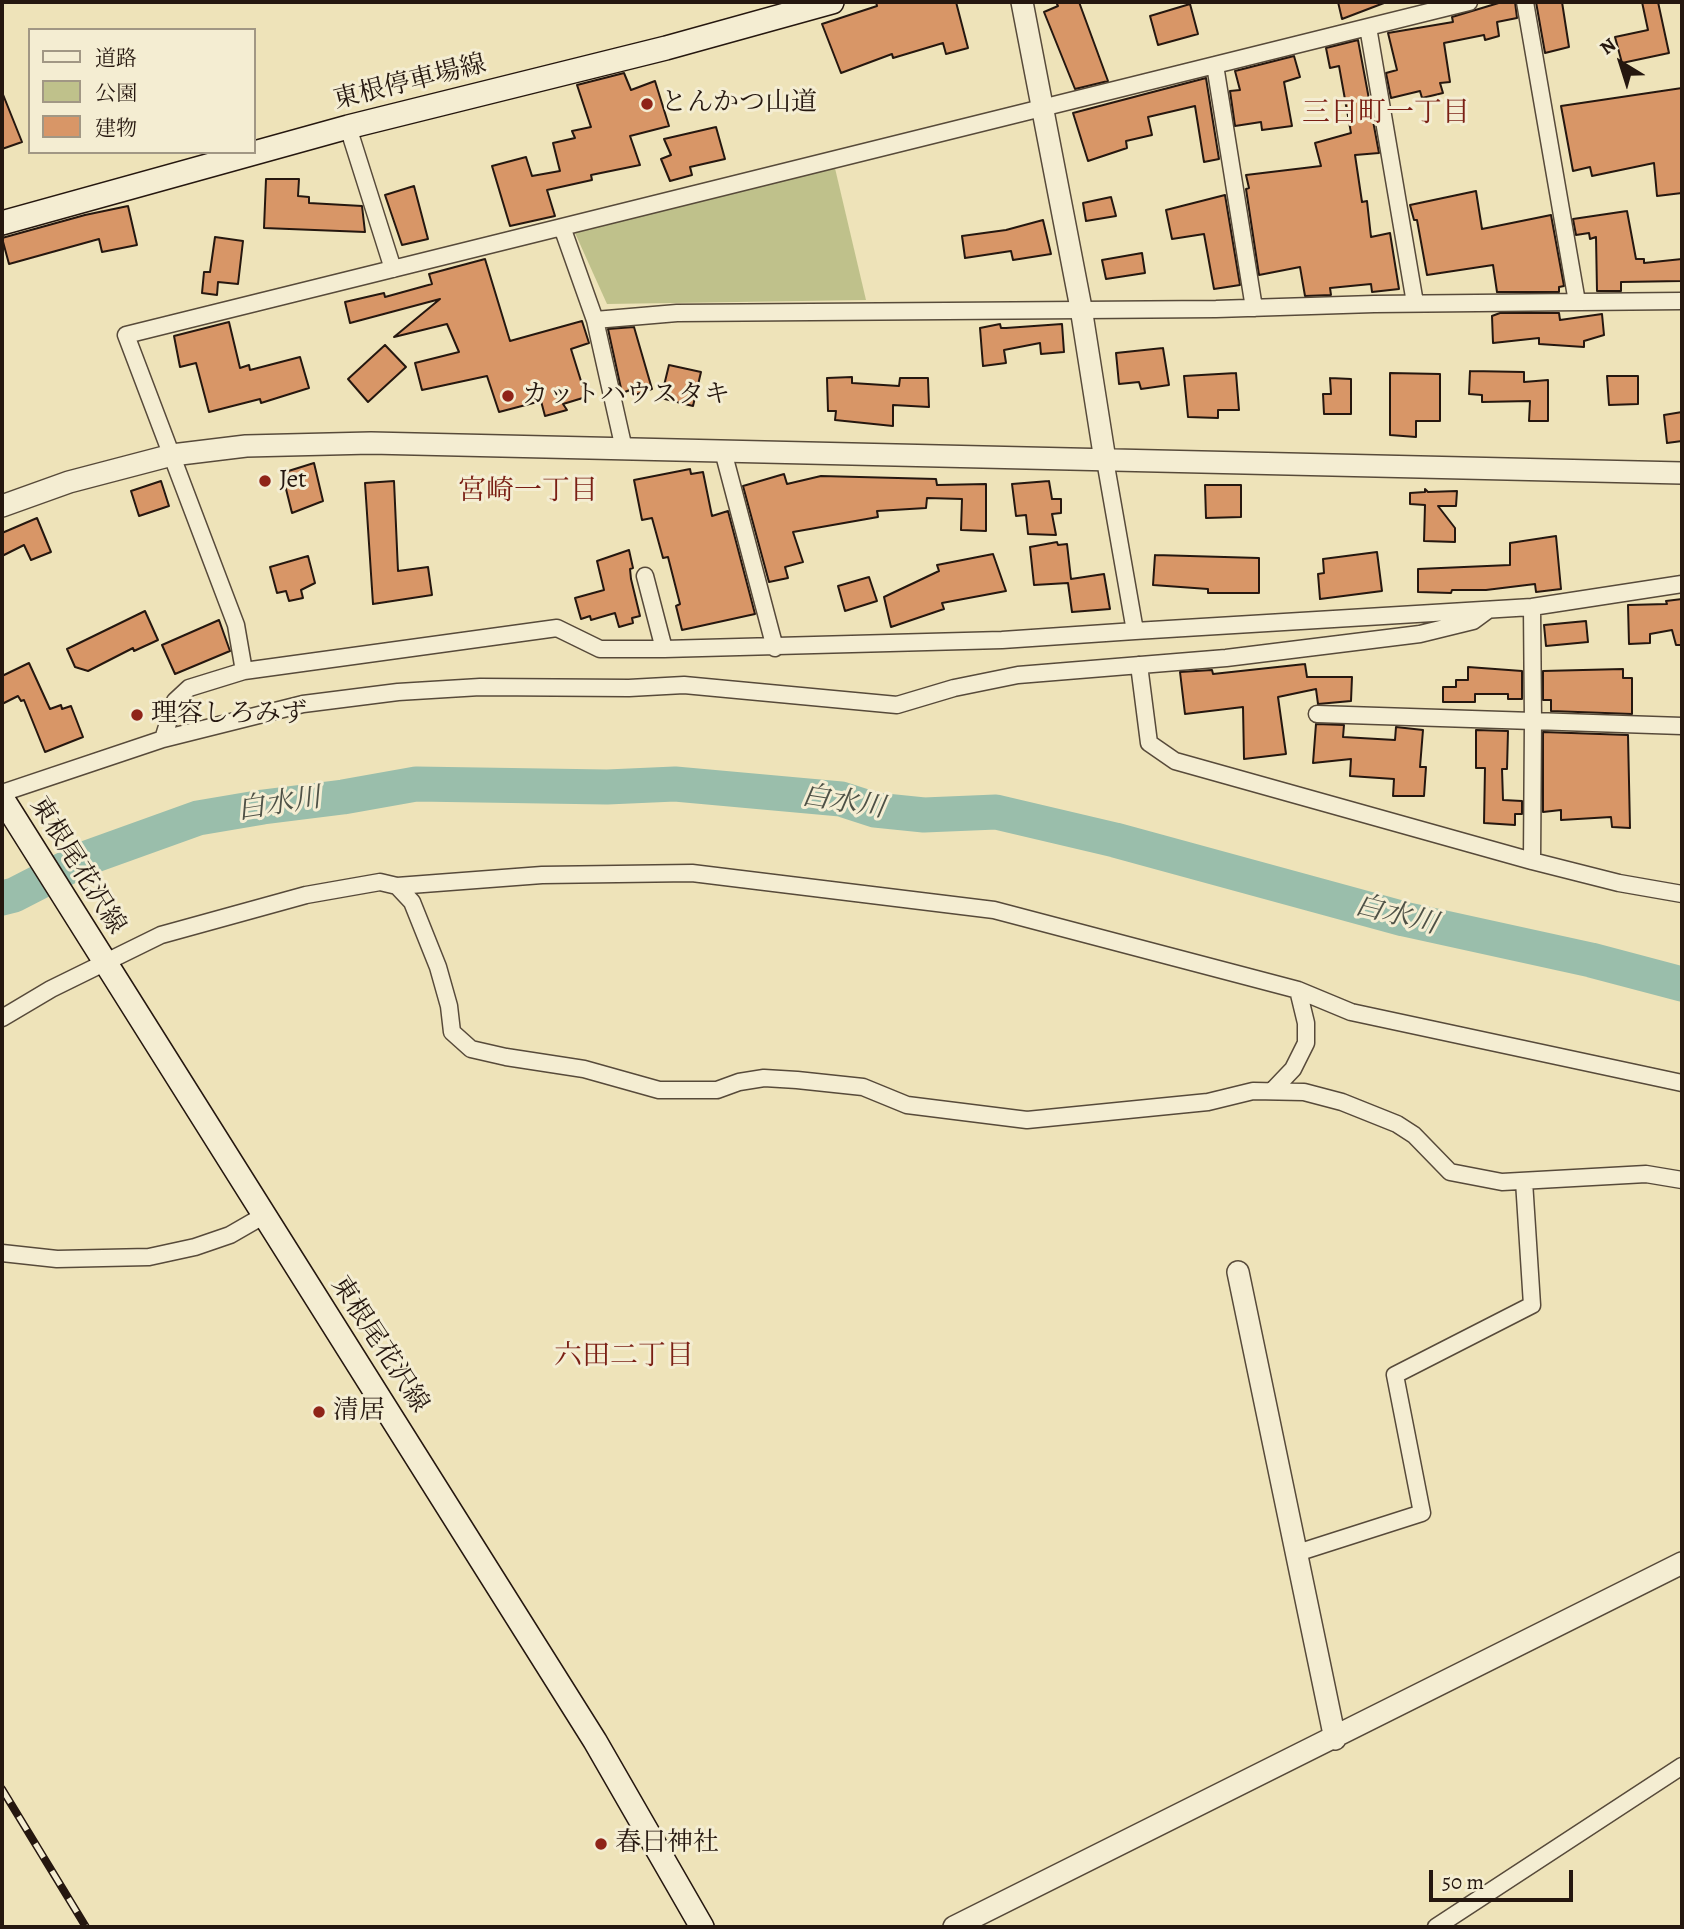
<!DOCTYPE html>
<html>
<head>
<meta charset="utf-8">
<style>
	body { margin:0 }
	#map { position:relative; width:1684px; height:1929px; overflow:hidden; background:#eee3b9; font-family:Alegreya,"Noto Serif JP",serif }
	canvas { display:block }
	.frame { position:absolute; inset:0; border:4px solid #25170f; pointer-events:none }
	.legend { position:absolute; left:28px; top:28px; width:228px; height:126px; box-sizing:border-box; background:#f4edd2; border:2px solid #a19784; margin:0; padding:9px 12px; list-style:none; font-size:21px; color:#25170f }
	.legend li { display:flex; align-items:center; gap:14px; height:35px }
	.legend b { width:35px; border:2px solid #a19784 }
	.north { position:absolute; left:1586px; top:28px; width:70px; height:70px; -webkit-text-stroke:5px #f4edd2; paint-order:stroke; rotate:322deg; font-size:19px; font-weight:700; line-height:28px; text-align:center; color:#25170f }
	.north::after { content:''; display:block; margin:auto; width:24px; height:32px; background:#25170f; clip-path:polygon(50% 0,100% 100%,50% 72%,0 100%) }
	.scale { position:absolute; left:1429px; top:1870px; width:144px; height:32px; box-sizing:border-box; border:4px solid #25170f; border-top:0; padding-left:9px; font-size:21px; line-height:24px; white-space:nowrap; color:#25170f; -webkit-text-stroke:5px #f4edd2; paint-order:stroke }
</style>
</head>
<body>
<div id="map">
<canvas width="1684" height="1929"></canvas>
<div class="frame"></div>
<ul class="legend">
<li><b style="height:9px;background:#f4edd2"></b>道路</li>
<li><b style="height:19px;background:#bfc18b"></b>公園</li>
<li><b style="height:19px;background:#d89667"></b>建物</li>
</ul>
<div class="north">N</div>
<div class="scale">50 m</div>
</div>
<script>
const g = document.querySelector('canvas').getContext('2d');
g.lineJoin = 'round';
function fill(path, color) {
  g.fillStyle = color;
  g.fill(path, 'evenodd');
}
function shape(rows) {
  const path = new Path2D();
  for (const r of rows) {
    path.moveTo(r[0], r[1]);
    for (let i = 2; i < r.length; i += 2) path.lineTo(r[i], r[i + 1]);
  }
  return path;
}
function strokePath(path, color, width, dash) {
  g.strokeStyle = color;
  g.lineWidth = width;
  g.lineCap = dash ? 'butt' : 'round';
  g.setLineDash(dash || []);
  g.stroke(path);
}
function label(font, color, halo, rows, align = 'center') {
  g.font = font + ' Alegreya,"Noto Serif JP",serif';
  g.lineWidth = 6;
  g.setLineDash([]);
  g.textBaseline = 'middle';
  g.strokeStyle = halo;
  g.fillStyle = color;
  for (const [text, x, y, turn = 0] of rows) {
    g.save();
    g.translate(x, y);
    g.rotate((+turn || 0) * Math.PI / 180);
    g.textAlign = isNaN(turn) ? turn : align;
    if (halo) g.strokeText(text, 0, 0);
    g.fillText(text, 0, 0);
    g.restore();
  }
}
fill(shape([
	[834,164,866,300,607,304,575,233]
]), '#bfc18b');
strokePath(shape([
	[2,898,14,895,84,859,198,818,263,807,343,797,416,784,607,787,675,784,841,799,875,810,924,815,996,812,1115,840,1404,919,1591,960,1682,984]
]), '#9abeab', 35);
const building = shape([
	[876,2,956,2,968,48,946,54,943,43,893,58,892,54,841,73,822,24,877,6,876,2],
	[1056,2,1079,2,1108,81,1075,89,1044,12,1058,6,1056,2],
	[1338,2,1384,2,1384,3,1342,19,1338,2],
	[1502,2,1515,2,1517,18,1497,22,1499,36,1485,40,1484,35,1444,43,1450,82,1440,83,1443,93,1422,98,1420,91,1391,98,1386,73,1397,70,1388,33,1453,22,1452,17,1502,2],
	[1536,2,1562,2,1569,47,1545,53,1536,2],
	[1642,2,1658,2,1669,53,1622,63,1615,37,1648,30,1642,2],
	[1190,4,1198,34,1158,45,1150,16,1190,4],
	[1358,40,1379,153,1355,155,1362,202,1367,201,1371,237,1390,233,1399,289,1372,292,1371,284,1330,288,1331,295,1305,296,1300,267,1259,275,1246,189,1249,188,1246,175,1321,166,1315,143,1351,133,1339,66,1330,68,1326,48,1358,40],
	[1294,56,1300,77,1284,82,1292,126,1262,130,1261,122,1235,126,1230,91,1240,90,1235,71,1294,56],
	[624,73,631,90,655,81,669,126,630,136,640,165,591,175,592,180,547,190,555,216,510,226,492,166,526,157,532,176,560,171,553,143,575,138,572,131,591,127,577,85,624,73],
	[1206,78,1219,159,1204,162,1195,106,1148,117,1152,135,1126,141,1127,148,1088,161,1073,113,1206,78],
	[1682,88,1682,193,1657,196,1654,163,1592,176,1590,167,1573,171,1561,106,1682,88],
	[2,92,22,142,2,149,2,92],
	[716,127,725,159,690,167,692,175,670,181,661,159,671,155,664,139,716,127],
	[266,179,299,179,298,196,309,197,309,203,362,206,365,232,264,228,266,179],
	[414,186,428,239,402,245,385,195,414,186],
	[1476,191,1482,229,1551,215,1564,286,1559,287,1559,292,1497,292,1493,265,1427,275,1417,220,1414,220,1410,205,1476,191],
	[1225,195,1240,285,1214,289,1204,234,1172,239,1166,210,1225,195],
	[1111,197,1116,216,1086,221,1083,203,1111,197],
	[128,206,137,245,102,252,99,239,9,264,2,238,85,215,128,206],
	[1627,211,1636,259,1644,259,1644,263,1682,259,1682,281,1621,282,1621,291,1597,291,1596,237,1590,239,1589,233,1576,235,1573,219,1627,211],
	[1043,220,1051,254,1013,260,1011,251,965,258,962,236,1006,230,1043,220],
	[215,237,243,241,238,284,218,282,217,295,202,293,204,272,210,272,215,237],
	[1142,253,1145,273,1106,279,1102,260,1142,253],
	[485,259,510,341,582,321,589,343,571,349,586,397,563,404,567,410,545,416,541,401,499,412,487,376,422,390,415,363,459,352,447,324,394,337,440,299,350,323,345,302,384,293,385,297,432,284,429,274,485,259],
	[1500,313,1559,313,1560,320,1602,314,1604,335,1584,341,1584,347,1539,344,1539,338,1493,343,1492,316,1500,313],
	[229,322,240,368,249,365,250,370,300,357,309,388,261,403,260,399,209,412,196,363,180,367,174,336,229,322],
	[1000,324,1001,328,1006,328,1062,324,1064,352,1041,354,1040,343,1004,350,1006,363,983,366,980,328,1000,324],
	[634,327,652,389,632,396,630,390,622,393,608,329,634,327],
	[385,345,406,367,368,402,348,379,385,345],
	[1163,348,1169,385,1141,389,1139,382,1119,384,1116,353,1163,348],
	[669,365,701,372,693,406,661,398,669,365],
	[1470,371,1524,372,1524,382,1548,380,1548,421,1529,421,1530,401,1482,402,1482,395,1469,394,1470,371],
	[1236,373,1239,410,1218,410,1218,418,1188,417,1184,376,1236,373],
	[1390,373,1440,374,1440,421,1416,421,1416,437,1390,435,1390,373],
	[1607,376,1638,376,1638,404,1609,405,1607,376],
	[852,377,852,383,899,386,900,378,928,378,929,407,893,405,893,426,835,420,836,411,828,411,827,378,852,377],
	[1330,378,1351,379,1351,414,1324,414,1323,394,1331,394,1330,378],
	[1682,412,1682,441,1667,443,1664,415,1682,412],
	[314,463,323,501,292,513,282,473,314,463],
	[690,469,691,474,703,472,712,516,728,511,755,614,682,630,676,606,680,604,668,557,663,558,652,518,642,520,634,480,690,469],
	[784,474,787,484,821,476,936,479,937,485,986,484,986,531,961,530,962,499,927,498,926,508,877,511,878,517,793,532,803,562,785,567,788,578,769,582,743,486,784,474],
	[161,481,169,506,139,516,131,491,161,481],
	[394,481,398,571,428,567,432,595,373,604,365,483,394,481],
	[1049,481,1052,499,1061,499,1061,513,1052,514,1056,535,1028,534,1026,515,1016,516,1012,484,1049,481],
	[1205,485,1241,485,1241,517,1206,518,1205,485],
	[1425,489,1428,492,1457,491,1456,506,1438,506,1455,528,1455,542,1424,541,1425,505,1410,504,1410,493,1425,492,1425,489],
	[37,518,51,552,31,560,24,545,2,556,2,533,37,518],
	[1556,536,1561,589,1536,592,1535,584,1486,590,1452,590,1451,593,1418,592,1418,569,1510,565,1510,543,1556,536],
	[1057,542,1058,545,1067,544,1071,579,1104,574,1110,609,1072,612,1068,583,1034,585,1030,547,1057,542],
	[629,550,633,568,630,569,631,579,640,616,632,618,633,623,619,627,615,613,591,620,590,616,581,619,575,598,604,590,597,561,629,550],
	[1377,552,1382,591,1320,599,1318,574,1324,573,1323,559,1377,552],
	[993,554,1006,591,942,603,944,609,891,627,884,597,939,571,937,565,993,554],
	[1155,555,1259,558,1259,593,1208,593,1208,589,1153,585,1155,555],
	[308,556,315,583,301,590,303,598,289,601,286,591,277,593,270,567,308,556],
	[869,577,877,601,845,611,838,586,869,577],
	[1682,599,1682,645,1676,645,1672,630,1650,634,1650,643,1629,644,1628,605,1667,604,1666,601,1682,599],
	[145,611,158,640,134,651,133,648,88,671,75,667,67,649,145,611],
	[219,620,230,651,175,674,162,645,219,620],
	[1586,621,1588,642,1546,646,1544,625,1586,621],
	[29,663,50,709,61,705,62,709,71,706,83,737,45,752,24,700,21,701,18,696,2,704,2,676,29,663],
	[1305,664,1307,677,1352,677,1351,701,1318,704,1316,689,1278,697,1286,754,1244,759,1243,707,1185,714,1180,672,1212,670,1213,674,1305,664],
	[1468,667,1522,671,1522,699,1508,699,1508,694,1475,694,1475,702,1443,702,1443,687,1456,687,1456,680,1468,680,1468,667],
	[1623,669,1623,678,1632,678,1632,714,1551,711,1551,700,1543,700,1543,671,1623,669],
	[1316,724,1344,725,1343,737,1395,740,1396,727,1423,730,1420,767,1426,767,1424,796,1393,796,1394,779,1350,776,1351,759,1313,763,1316,724],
	[1476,730,1508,731,1507,769,1502,769,1503,800,1522,801,1522,814,1515,814,1515,825,1484,823,1485,768,1476,768,1476,730],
	[1543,732,1628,735,1630,828,1612,827,1611,817,1561,820,1561,810,1543,812,1543,732]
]);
fill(building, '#d89667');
strokePath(building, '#25170f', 2);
const minor = shape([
	[1525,2,1577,302],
	[348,127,393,269],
	[1415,303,1368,27,1469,2],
	[1254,308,1215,65,1368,27],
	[595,320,562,227,1215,65],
	[624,449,595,320,677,313,1216,309,1374,304,1682,301],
	[723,451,775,648],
	[1105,460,1135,631,1532,607,1682,584],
	[645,576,664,649,1002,640,1135,631],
	[1532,607,1533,721,1682,726],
	[1139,665,1149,743,1175,761,1532,861,1533,721,1317,714],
	[244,671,236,625,126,335,562,227],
	[163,739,303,704,398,692,480,687,629,688,684,685,897,705,954,688,1018,675,1226,658,1420,634,1473,621,1488,610],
	[2,793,163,739,175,701,189,688,244,671,557,628,600,649,664,649],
	[1532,861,1619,883,1682,894],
	[397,886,542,875,692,873,994,910,1298,990,1351,1012,1682,1083],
	[2,1018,51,989,161,935,306,895,380,882,397,886,412,902,438,967,449,1006,452,1032,471,1049,506,1057,584,1069,659,1090,717,1090,739,1082,764,1078,797,1080,863,1087,907,1105,1027,1120,1208,1102,1253,1091,1304,1092,1342,1102,1397,1124,1414,1135,1450,1172,1502,1182,1646,1174,1682,1180],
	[1273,1090,1293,1069,1306,1043,1306,1023,1298,990],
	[2,1253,57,1259,149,1257,195,1247,230,1235,263,1216],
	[1297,1553,1422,1513,1395,1375,1532,1305,1524,1181],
	[1436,1927,1682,1766]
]);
const tertiary = shape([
	[1022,2,1081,308,1105,460],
	[2,506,69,482,172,455,246,446,371,443,1682,473],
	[1238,1272,1335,1739],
	[954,1927,1682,1563]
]);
const secondary = shape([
	[2,223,348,127,666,48,832,2],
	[2,798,595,1741,702,1927]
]);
strokePath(minor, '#574a3a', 19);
strokePath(tertiary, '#574a3a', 24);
strokePath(secondary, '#25170f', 26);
strokePath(minor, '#f4edd2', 16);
strokePath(tertiary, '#f4edd2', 21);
strokePath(secondary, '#f4edd2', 23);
const rail = shape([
	[2,1789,86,1927]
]);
strokePath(rail, '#25170f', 8);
strokePath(rail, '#f4edd2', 5, [16]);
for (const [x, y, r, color] of [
	[647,104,7,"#8f2418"],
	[508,396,7,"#8f2418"],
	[265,481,7,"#8f2418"],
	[137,715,7,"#8f2418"],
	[319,1412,7,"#8f2418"],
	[601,1844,7,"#8f2418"]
]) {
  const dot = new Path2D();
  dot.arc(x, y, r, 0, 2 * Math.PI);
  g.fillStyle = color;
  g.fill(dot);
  strokePath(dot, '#f4edd2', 2.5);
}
label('26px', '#25170f', '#f4edd2', [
	["東根停車場線",410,83,-14],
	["東根尾花沢線",77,866,58],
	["東根尾花沢線",379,1345,57]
]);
label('26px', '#25170f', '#f4edd2', [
	["とんかつ山道",661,104],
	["カットハウスタキ",522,396],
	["Jet",279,481],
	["理容しろみず",151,715],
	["清居",333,1412],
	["春日神社",615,1844]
], 'left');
label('28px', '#7a1f14', '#f4edd2', [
	["三日町一丁目",1386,114],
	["宮崎一丁目",528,492],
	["六田二丁目",624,1357]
]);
label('italic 28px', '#4e5146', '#f4edd2', [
	["白水川",843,803,9],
	["白水川",279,805,-9],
	["白水川",1396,916,14]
]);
</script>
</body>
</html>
